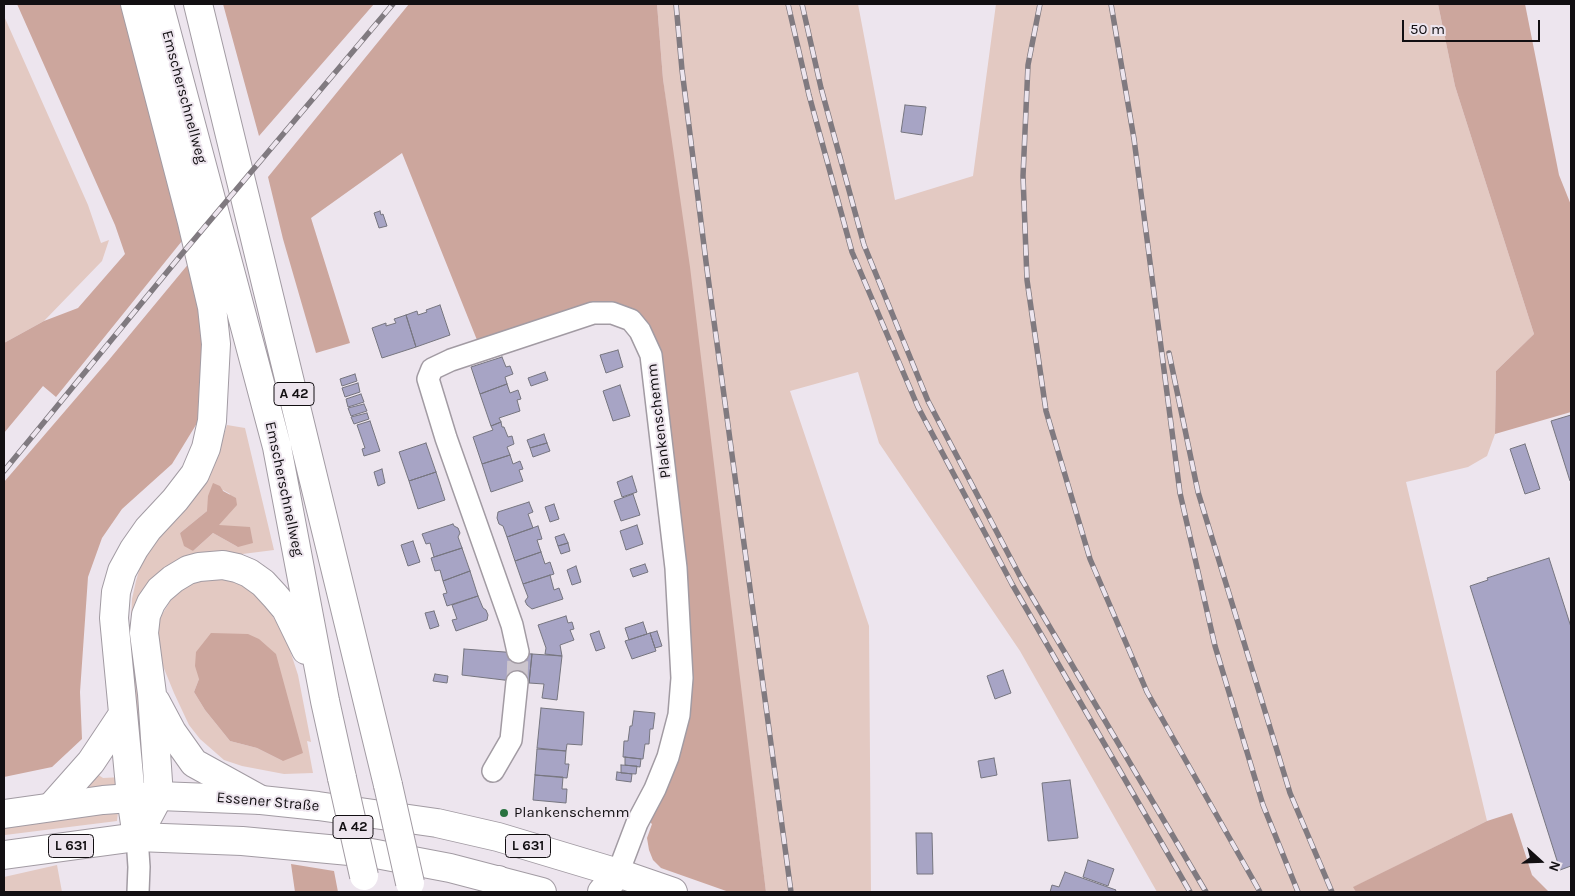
<!DOCTYPE html>
<html>
<head>
<meta charset="utf-8">
<style>
	body { margin:0 }
	#map { position:relative; width:1575px; height:896px; overflow:hidden; background:#ede5ee; font-family:Karla,sans-serif }
	canvas { display:block }
	.frame { position:absolute; inset:0; border:5px solid #120f12; pointer-events:none }
	.north { position:absolute; left:1515px; top:836px; width:50px; height:50px; -webkit-text-stroke:4px #ede5ee; paint-order:stroke; rotate:110deg; font-size:14px; font-weight:700; line-height:20px; text-align:center; color:#120f12 }
	.north::after { content:''; display:block; margin:auto; width:18px; height:22px; background:#120f12; clip-path:polygon(50% 0,100% 100%,50% 72%,0 100%) }
	.scale { position:absolute; left:1402px; top:20px; width:138px; height:22px; box-sizing:border-box; border:2px solid #120f12; border-top:0; padding-left:6px; font-size:15px; line-height:18px; white-space:nowrap; color:#120f12; -webkit-text-stroke:4px #ede5ee; paint-order:stroke }
</style>
</head>
<body>
<div id="map">
<canvas width="1575" height="896"></canvas>
<div class="frame"></div>
<div class="north">N</div>
<div class="scale">50 m</div>
</div>
<script>
const g = document.querySelector('canvas').getContext('2d');
g.lineJoin = 'round';
function fill(path, color) {
  g.fillStyle = color;
  g.fill(path, 'evenodd');
}
function shape(rows) {
  const path = new Path2D();
  for (const r of rows) {
    path.moveTo(r[0], r[1]);
    for (let i = 2; i < r.length; i += 2) path.lineTo(r[i], r[i + 1]);
  }
  return path;
}
function strokePath(path, color, width, dash) {
  g.strokeStyle = color;
  g.lineWidth = width;
  g.lineCap = dash ? 'butt' : 'round';
  g.setLineDash(dash || []);
  g.stroke(path);
}
function label(font, color, halo, rows, align = 'center') {
  g.font = font + ' Karla,sans-serif';
  g.lineWidth = 4;
  g.setLineDash([]);
  g.textBaseline = 'middle';
  g.strokeStyle = halo;
  g.fillStyle = color;
  for (const [text, x, y, turn = 0] of rows) {
    g.save();
    g.translate(x, y);
    g.rotate((+turn || 0) * Math.PI / 180);
    g.textAlign = isNaN(turn) ? turn : align;
    if (halo) g.strokeText(text, 0, 0);
    g.fillText(text, 0, 0);
    g.restore();
  }
}
fill(shape([
	[657,4,858,4,895,200,973,176,996,4,1438,4,1455,86,1534,334,1496,371,1495,434,1487,456,1468,467,1406,482,1487,821,1354,887,1356,892,1157,892,1020,651,879,443,858,372,790,391,869,626,871,892,766,892,663,79],
	[4,16,88,205,101,243,109,240,102,261,44,321,4,343],
	[227,425,245,428,274,550,219,557,154,587,152,760,140,760,131,618,132,599,136,581,141,564,148,549,217,455],
	[223,490,230,494,218,525,238,547,213,533,193,551,180,533,207,511],
	[210,578,233,580,246,586,263,602,280,627,286,638,298,675,311,742,307,741,313,773,284,774,242,766,224,760,200,739,189,725,174,693,156,649,158,621,171,600,186,585],
	[199,679,283,761,257,748,230,741,205,710,194,692],
	[97,774,103,778,123,777,123,786,85,789],
	[118,812,117,821,5,835,4,825],
	[57,865,62,892,4,892,4,877]
]), '#e3c9c2');
fill(shape([
	[17,4,125,4,186,236,56,397,43,386,4,433,4,343,44,321,78,308,125,254,115,225],
	[223,4,374,4,259,136],
	[409,4,657,4,663,79,690,267,766,892,729,892,661,868,653,860,649,850,647,838,652,824,647,819,690,695,691,648,688,607,657,353,616,304,600,301,578,306,477,340,402,153,311,218,350,343,316,353,283,239,268,177],
	[1438,4,1525,4,1559,175,1571,205,1571,412,1495,434,1496,371,1534,334,1455,86],
	[190,262,207,328,202,415,172,464,122,509,102,538,88,577,80,692,82,739,52,767,4,777,4,482,108,361],
	[213,483,220,486,223,491,236,498,237,505,219,525,250,527,253,543,238,547,213,533,193,551,184,546,180,533,207,511,208,496],
	[211,633,248,634,259,639,276,654,303,753,283,761,257,748,230,741,205,710,194,692,199,679,195,666,196,652],
	[1512,813,1532,875,1549,892,1356,892,1353,887,1487,821],
	[291,864,334,871,338,892,295,892]
]), '#cca69d');
const building = shape([
	[905,105,926,107,922,135,901,132,905,105],
	[380,211,381,215,383,214,387,226,379,228,374,213,380,211],
	[440,305,450,335,416,347,406,315,417,311,418,315,427,312,426,310,440,305],
	[406,315,416,347,382,358,372,328,386,323,386,326,396,323,394,319,406,315],
	[618,350,623,367,606,373,600,355,618,350],
	[502,357,506,367,510,366,513,374,505,377,507,384,480,394,471,367,502,357],
	[545,372,548,380,531,386,528,378,545,372],
	[355,374,357,381,342,386,340,379,355,374],
	[358,383,360,392,345,397,342,388,358,383],
	[507,384,510,393,518,390,521,399,517,400,520,411,499,418,501,422,491,426,480,394,507,384],
	[620,385,630,416,613,421,603,391,620,385],
	[361,394,364,402,348,407,346,399,361,394],
	[364,404,367,411,351,416,348,408,364,404],
	[367,413,369,419,354,424,351,417,367,413],
	[1571,415,1571,481,1570,481,1551,421,1571,415],
	[370,421,380,451,364,456,362,449,365,448,357,425,370,421],
	[501,422,502,427,504,427,508,437,512,436,514,444,507,447,510,455,482,464,473,437,493,430,491,426,501,422],
	[544,434,547,443,530,448,527,440,544,434],
	[426,443,436,472,409,481,399,452,426,443],
	[547,443,550,451,533,457,530,448,547,443],
	[1525,444,1540,489,1525,494,1510,449,1525,444],
	[510,455,513,464,520,461,523,469,519,470,523,481,491,492,482,464,510,455],
	[382,469,385,483,378,486,374,472,382,469],
	[436,472,445,500,418,509,409,481,436,472],
	[632,476,637,492,622,497,617,482,632,476],
	[633,494,640,515,621,521,614,501,633,494],
	[529,502,533,512,528,514,533,528,507,537,503,526,499,524,497,518,498,512,529,502],
	[554,504,559,519,550,522,545,507,554,504],
	[453,524,454,526,458,528,460,533,458,537,462,548,434,557,430,543,426,544,422,534,453,524],
	[637,525,643,544,626,550,620,531,637,525],
	[538,526,542,539,537,540,541,552,515,561,507,537,538,526],
	[564,534,568,543,558,546,555,537,564,534],
	[413,541,420,562,408,566,401,545,413,541],
	[568,543,570,551,561,554,558,546,568,543],
	[462,548,470,571,443,581,440,570,435,571,431,558,462,548],
	[541,552,545,564,550,562,554,574,523,584,515,561,541,552],
	[1549,558,1571,627,1571,866,1560,870,1470,586,1488,580,1487,578,1549,558],
	[645,564,648,572,633,577,630,569,645,564],
	[576,566,581,582,572,585,567,570,576,566],
	[470,571,478,596,447,606,443,594,447,593,443,581,470,571],
	[550,575,554,590,559,588,563,599,532,609,527,605,525,601,528,597,523,584,550,575],
	[478,596,483,608,486,610,488,615,487,620,456,631,452,620,457,619,452,605,478,596],
	[434,611,439,626,430,629,425,613,434,611],
	[566,616,568,623,572,622,574,629,570,630,574,640,560,645,562,656,545,654,546,648,538,625,566,616],
	[643,622,647,634,629,640,625,628,643,622],
	[599,631,605,648,596,651,590,634,599,631],
	[657,631,662,646,655,648,650,633,657,631],
	[650,633,656,651,632,659,625,641,650,633],
	[464,649,532,654,529,683,462,675,464,649],
	[532,654,562,656,557,700,542,698,544,684,529,683,532,654],
	[1003,670,1011,693,995,699,987,676,1003,670],
	[435,674,448,676,447,683,433,681,435,674],
	[541,708,584,712,582,745,567,744,566,751,537,748,541,708],
	[634,711,655,713,653,729,650,729,649,744,645,744,643,759,623,757,624,741,628,741,630,726,632,726,634,711],
	[537,749,566,751,565,764,569,764,567,778,535,775,537,749],
	[625,757,641,759,640,767,625,765,625,757],
	[994,758,997,775,981,778,978,761,994,758],
	[621,765,637,766,636,774,621,773,621,765],
	[617,772,632,774,631,782,616,780,617,772],
	[535,775,563,777,562,789,567,789,566,803,533,800,535,775],
	[1070,780,1078,838,1048,841,1042,783,1070,780],
	[916,833,932,833,933,874,917,874,916,833],
	[1088,860,1114,869,1108,886,1083,877,1088,860],
	[1065,872,1116,890,1115,892,1050,892,1052,885,1059,887,1065,872]
]);
fill(building, '#a7a4c5');
strokePath(building, '#76757f', 1);
strokePath(shape([
	[517,682,518,652]
]), '#ccc5cd', 21, [21, 11]);
const street = shape([
	[518,652,512,625,446,438,428,379,432,369,451,360,593,313,612,313,631,320,640,331,651,355,676,568,682,678,679,715,668,757,655,789,637,823,618,873],
	[493,771,511,740,517,682],
	[137,837,139,867,138,892]
]);
const primary = shape([
	[4,814,103,800,159,796,261,800,318,806,437,823,498,837,618,873,673,892],
	[4,855,137,837,242,841,371,853,450,868,542,892]
]);
const highway = shape([
	[135,4,192,222,212,307,216,344,212,421,206,448,195,474,175,500,148,529,134,549,122,571,116,592,114,618,131,797,137,837],
	[159,4,277,447,325,701,342,778],
	[198,4,388,785],
	[156,702,172,732,194,763,261,800],
	[52,806,91,762,123,714],
	[137,837,159,796,152,694,144,633,146,615,151,603,160,590,173,579,188,570,199,567,223,565,237,568,249,573,263,583,275,596,286,609,306,650],
	[498,880,508,892],
	[602,892,618,873]
]);
strokePath(street, '#a29ba3', 24);
strokePath(primary, '#a29ba3', 30);
strokePath(highway, '#a29ba3', 30);
strokePath(street, '#fff', 21);
strokePath(primary, '#fff', 28);
strokePath(highway, '#fff', 28);
const rail = shape([
	[676,4,682,70,706,262,791,892],
	[788,4,809,95,852,252,918,407,1012,584,1190,892],
	[802,4,821,88,864,245,928,401,1022,580,1206,892],
	[1040,4,1028,65,1023,176,1027,280,1046,411,1090,559,1147,692,1260,892],
	[1111,4,1134,139,1180,493,1215,646,1263,805,1298,892],
	[1169,353,1198,492,1290,793,1332,892],
	[4,471,181,255,393,4]
]);
strokePath(rail, '#807a80', 5.5);
strokePath(rail, '#ede5ee', 4, [11]);
const highwayBridge = shape([
	[342,778,364,876],
	[388,785,410,883]
]);
strokePath(highwayBridge, '#a29ba3', 30, []);
strokePath(highwayBridge, '#fff', 28);
for (const [x, y, r, color] of [
	[504,813,5,"#297240"]
]) {
  const dot = new Path2D();
  dot.arc(x, y, r, 0, 2 * Math.PI);
  g.fillStyle = color;
  g.fill(dot);
  strokePath(dot, '#ede5ee', 2);
}
for (const [x, y, w] of [
	[294,394,40],
	[353,827,40],
	[71,846,45],
	[528,846,45]
]) {
  const box = new Path2D();
  box.roundRect(x - w / 2, y - 11.5, w, 23, 4);
  g.fillStyle = '#ede5ee';
  g.fill(box);
  strokePath(box, '#120f12', 1);
}
label('bold 14px', '#120f12', null, [
	["A 42",294,394],
	["A 42",353,827],
	["L 631",71,846],
	["L 631",528,846]
]);
label('15px', '#120f12', '#ede5ee', [
	["Emscherschnellweg",184,97,75],
	["Plankenschemm",659,421,-97],
	["Emscherschnellweg",284,489,78],
	["Essener Straße",268,802,5]
]);
label('15px', '#120f12', '#ede5ee', [
	["Plankenschemm",514,813]
], 'left');
</script>
</body>
</html>
